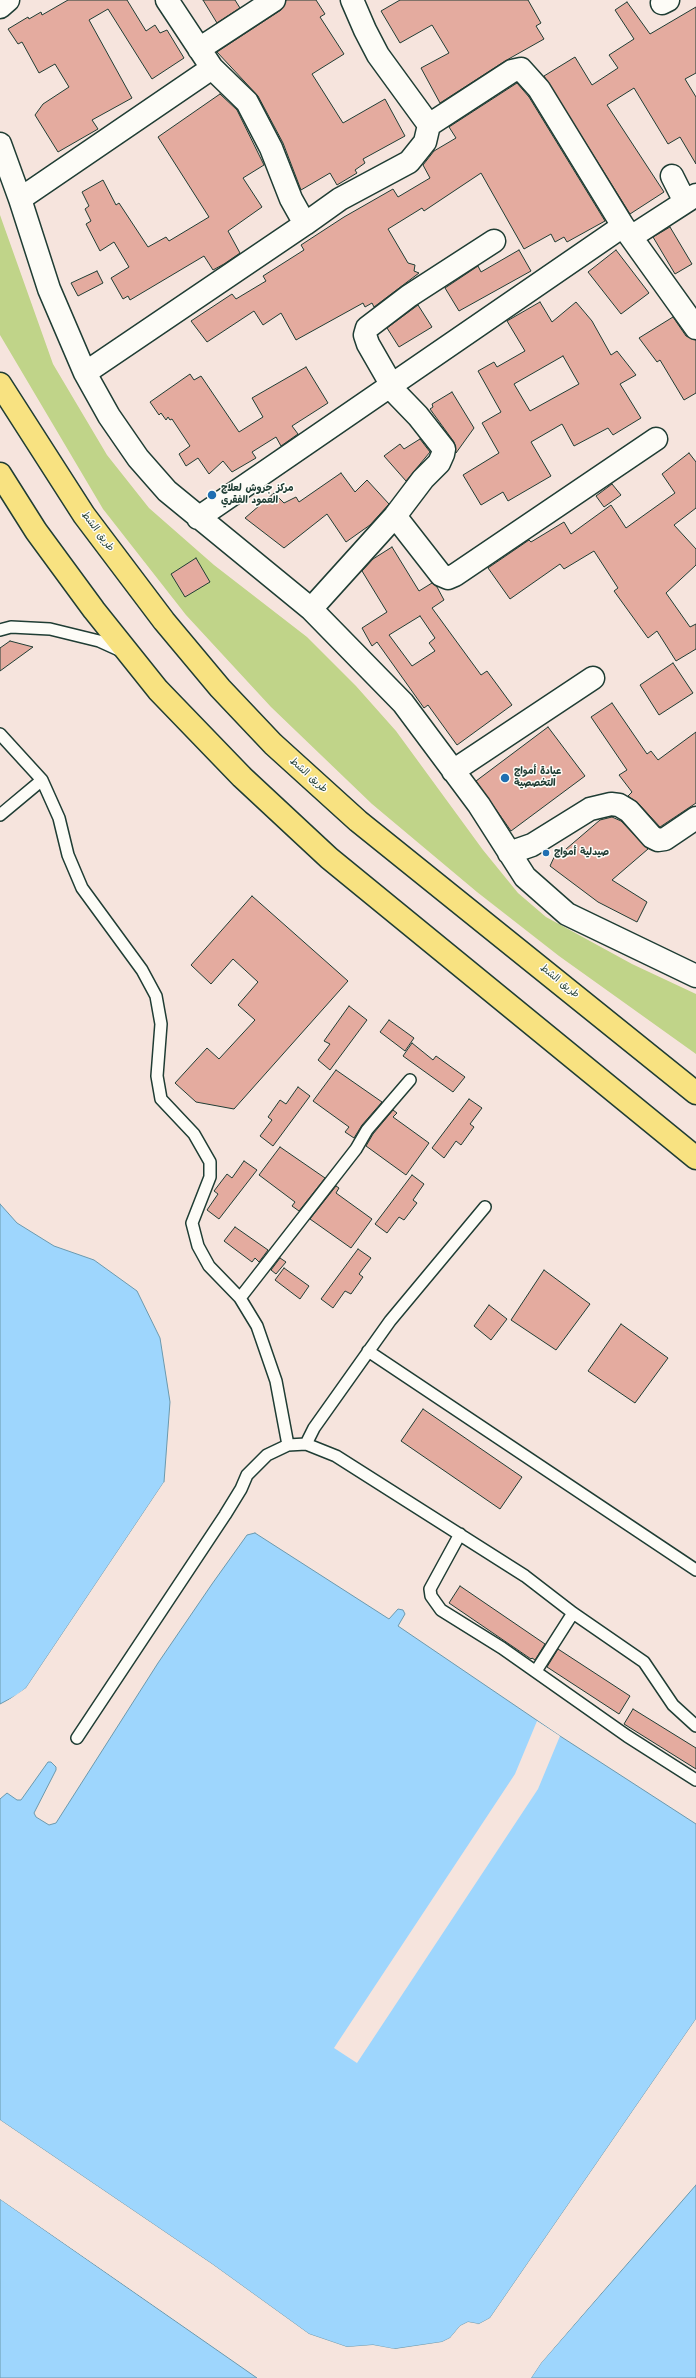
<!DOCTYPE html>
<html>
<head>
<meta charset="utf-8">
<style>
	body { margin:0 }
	canvas { display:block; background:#f6e4dd }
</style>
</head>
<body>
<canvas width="696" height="2378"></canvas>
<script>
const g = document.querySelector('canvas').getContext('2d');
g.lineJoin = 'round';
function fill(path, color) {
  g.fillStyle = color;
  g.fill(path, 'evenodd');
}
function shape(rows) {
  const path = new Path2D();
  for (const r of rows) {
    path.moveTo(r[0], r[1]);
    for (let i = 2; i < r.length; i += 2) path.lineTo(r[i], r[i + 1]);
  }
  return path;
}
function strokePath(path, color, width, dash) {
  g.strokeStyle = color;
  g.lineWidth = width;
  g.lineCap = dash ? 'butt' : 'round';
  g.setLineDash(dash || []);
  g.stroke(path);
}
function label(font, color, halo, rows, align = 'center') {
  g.font = font + ' Kalam,"Playpen Sans Arabic",sans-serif';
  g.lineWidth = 3;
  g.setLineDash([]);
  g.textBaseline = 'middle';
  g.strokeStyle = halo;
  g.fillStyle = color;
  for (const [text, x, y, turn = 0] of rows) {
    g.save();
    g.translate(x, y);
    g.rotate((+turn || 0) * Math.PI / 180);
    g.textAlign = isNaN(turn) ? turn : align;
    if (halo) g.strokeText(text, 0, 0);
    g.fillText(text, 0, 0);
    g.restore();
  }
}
fill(shape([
	[0,215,53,364,107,455,149,508,214,565,307,637,356,686,396,731,483,850,518,893,546,917,632,964,696,994,696,1054,559,956,477,892,372,804,271,707,186,615,103,509,0,335]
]), '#c0d489');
const water = shape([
	[0,1204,17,1223,54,1246,94,1260,137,1291,160,1338,170,1402,164,1482,26,1688,17,1695,0,1704,0,1204],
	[255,1533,389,1619,398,1609,403,1610,405,1614,398,1626,560,1736,696,1824,696,2019,490,2318,479,2324,468,2322,460,2326,450,2338,442,2342,394,2349,373,2345,347,2347,309,2334,212,2264,0,2120,0,1799,7,1793,17,1800,21,1800,48,1762,51,1762,56,1767,56,1770,34,1813,36,1817,49,1825,56,1823,158,1663,212,1584,247,1535,255,1533],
	[696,2185,696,2378,531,2378,541,2363,696,2185],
	[0,2199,257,2378,0,2378,0,2199]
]);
fill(water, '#9ed6fd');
strokePath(water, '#6b99ad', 1);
fill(shape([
	[164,1482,165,1483,28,1689,18,1697,0,1706,26,1688],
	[537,1721,560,1736,538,1789,357,2063,334,2048,515,1774],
	[696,2019,696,2023,492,2319,480,2325,469,2324,461,2327,452,2339,442,2344,395,2351,373,2347,347,2349,308,2336,211,2265,0,2122,0,2120,212,2264,309,2334,347,2347,373,2345,395,2349,442,2342,450,2338,460,2326,468,2322,479,2324,490,2318],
	[696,2183,541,2363,531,2378,529,2378,539,2362],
	[0,2197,258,2376,259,2378,0,2199]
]), '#f6e4dd');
const building = shape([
	[68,0,127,0,146,31,155,25,160,33,167,30,184,58,152,79,108,9,89,20,132,98,92,120,98,129,58,152,35,115,43,104,69,87,55,64,39,73,22,42,18,44,8,29,28,17,29,19,41,12,42,15,68,0],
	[203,0,235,0,240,8,217,23,203,0],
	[286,0,316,0,325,14,320,17,344,54,312,74,343,123,385,99,405,136,363,159,365,163,355,170,357,173,337,185,330,173,301,190,283,143,258,96,217,52,281,10,286,0],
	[400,0,528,0,541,23,536,26,544,39,505,61,440,103,421,68,449,53,432,25,400,43,381,11,400,0],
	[627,2,650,34,696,7,696,73,685,79,696,97,696,164,680,137,668,144,634,88,607,105,664,192,630,214,544,76,575,57,592,85,618,68,609,55,634,39,615,10,627,2],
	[517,83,529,97,605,221,567,242,564,237,555,242,551,234,524,249,481,173,424,211,422,208,388,229,408,263,415,265,414,271,419,273,374,307,372,303,365,307,363,303,296,340,281,313,263,325,254,311,207,342,191,321,232,294,236,299,266,281,263,276,304,250,301,245,344,217,393,189,398,197,430,178,423,165,434,151,456,138,449,127,517,83],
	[220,94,237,110,264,165,243,178,262,207,228,231,240,253,224,264,213,270,204,256,130,300,128,296,123,299,111,278,129,267,114,242,100,251,86,224,91,221,85,209,89,206,82,192,103,180,116,205,119,203,148,247,166,237,169,241,209,217,158,137,220,94],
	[670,227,692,264,675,274,653,237,670,227],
	[519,250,531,271,459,311,445,288,478,266,481,272,519,250],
	[616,250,649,293,621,314,588,272,616,250],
	[97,271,103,283,78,296,71,283,97,271],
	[540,302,552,322,576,302,592,321,611,355,617,351,636,375,620,384,641,418,613,435,608,428,574,446,562,424,531,442,551,476,508,501,503,492,481,505,463,475,499,453,482,423,501,412,478,371,494,362,497,367,525,351,507,321,540,302],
	[563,356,579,384,530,411,514,384,563,356],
	[418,305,432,327,399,347,387,328,418,305],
	[673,317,686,336,696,340,696,393,684,400,660,360,657,362,639,338,673,317],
	[306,367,328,403,292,426,298,434,281,446,276,437,252,452,256,458,232,472,223,461,209,474,198,458,186,466,179,454,190,446,172,419,170,420,168,417,166,420,161,413,159,415,150,402,190,374,194,380,201,376,239,432,263,417,252,398,306,367],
	[452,392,474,428,456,453,454,442,430,409,433,407,432,404,452,392],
	[420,439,430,452,406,481,384,456,400,444,404,449,420,439],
	[689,453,696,462,696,508,674,525,696,549,696,565,666,593,690,627,696,624,696,649,676,661,657,631,648,638,614,591,618,588,594,551,564,569,560,564,510,599,488,568,529,540,531,542,564,522,571,534,611,505,626,528,675,493,662,474,689,453],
	[341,473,355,492,367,480,389,504,370,525,346,542,327,514,284,548,245,518,274,493,284,503,296,497,299,502,341,473],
	[612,484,621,495,604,507,596,496,612,484],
	[392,547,419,591,432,583,437,587,444,600,432,608,481,675,487,671,512,705,457,745,428,705,424,708,377,642,372,646,362,628,387,612,362,571,373,559,392,547],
	[420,616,435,638,429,643,435,651,412,666,389,635,420,616],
	[196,558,210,582,185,597,171,574,196,558],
	[10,641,33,647,0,671,0,648,10,641],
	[673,663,693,693,659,715,640,685,673,663],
	[612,703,647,754,651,751,658,760,696,732,696,803,660,827,638,803,628,796,632,792,619,775,627,770,591,717,612,703],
	[548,727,585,776,511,831,476,781,548,727],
	[612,817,621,821,648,849,612,880,647,902,637,922,598,902,550,866,556,853,559,855,600,820,612,817],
	[252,896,348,981,234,1109,196,1102,175,1083,207,1048,219,1059,255,1020,238,1005,258,982,233,959,211,984,191,965,252,896],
	[349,1006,367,1020,330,1070,318,1060,330,1044,324,1041,349,1006],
	[389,1020,414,1038,405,1051,380,1032,389,1020],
	[412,1043,433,1060,436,1056,465,1077,453,1092,403,1056,412,1043],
	[336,1070,382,1102,362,1125,354,1138,345,1132,349,1127,313,1101,336,1070],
	[298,1087,310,1096,273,1146,260,1136,272,1120,268,1117,280,1100,286,1104,298,1087],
	[469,1099,482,1108,470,1124,474,1127,461,1145,456,1141,444,1158,432,1148,469,1099],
	[393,1110,397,1113,393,1117,429,1143,406,1175,366,1146,373,1134,393,1110],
	[280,1147,325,1178,299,1211,292,1206,295,1202,259,1175,280,1147],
	[244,1161,257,1170,219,1219,207,1210,218,1194,214,1191,227,1174,232,1178,244,1161],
	[412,1175,424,1184,413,1200,417,1203,404,1220,399,1217,387,1233,375,1224,412,1175],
	[336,1186,339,1188,336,1193,372,1219,351,1248,310,1219,336,1186],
	[235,1227,268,1250,259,1262,255,1258,252,1262,224,1241,235,1227],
	[358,1249,371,1258,359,1274,363,1277,351,1294,345,1291,333,1308,321,1299,358,1249],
	[280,1258,286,1262,276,1274,271,1270,280,1258],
	[284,1268,309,1286,300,1299,275,1280,284,1268],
	[544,1270,590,1304,556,1350,511,1320,544,1270],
	[489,1305,507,1319,491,1340,474,1326,489,1305],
	[621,1324,668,1358,635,1403,588,1371,621,1324],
	[423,1409,522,1477,500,1509,401,1441,423,1409],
	[460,1586,545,1644,535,1660,532,1658,531,1659,449,1603,460,1586],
	[558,1649,630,1696,619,1714,547,1667,558,1649],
	[633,1709,696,1748,696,1769,624,1724,633,1709]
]);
fill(building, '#e4ab9f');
strokePath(building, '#1f3d34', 1);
const lane = shape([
	[0,630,11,627,50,629,99,641,121,651],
	[0,734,42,780,59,818,68,855,82,888,142,970,156,996,161,1024,157,1076,161,1099,194,1134,210,1162,210,1177,192,1223,198,1246,209,1266,240,1298,257,1326,276,1381,288,1445],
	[0,815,42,780],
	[240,1298,356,1149,367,1130,410,1080],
	[368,1351,696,1570],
	[306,1444,314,1428,390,1321,485,1207],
	[460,1534,430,1589,431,1596,441,1610,502,1648,627,1736,696,1780],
	[536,1671,573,1613],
	[77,1738,225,1515,241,1489,247,1475,267,1455,288,1445,306,1444,336,1456,525,1576,573,1613,644,1662,673,1705,696,1726]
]);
const street = shape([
	[352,0,365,30,378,55,429,125],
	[662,3,668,0],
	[0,7,8,0],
	[199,49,274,0],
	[0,144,20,199,49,289,85,373,109,416,138,458,167,491,311,609,403,703,479,805,525,877,567,914,696,976],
	[672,176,685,202],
	[20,199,212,68],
	[305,224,340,199,409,162,425,142,429,125,512,71,521,69,539,89,623,226,696,328],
	[631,237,696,195],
	[85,373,305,224,291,199,271,148,247,102,212,68,167,0],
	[391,384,368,344,365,335,367,328,409,296,494,241],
	[395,516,441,575,448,578,455,575,656,439],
	[198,518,623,226],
	[311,609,395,516,423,479,439,463,443,454,444,449,418,416,389,386],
	[453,771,593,678],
	[509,853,532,845,590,809,611,804,619,805,629,811,652,837,658,840,665,839,696,818]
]);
const highway = shape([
	[0,384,84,515,164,621,220,688,273,744,358,821,696,1093],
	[0,474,36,531,94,610,158,690,242,777,329,858,696,1158]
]);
strokePath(lane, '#1f3d34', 14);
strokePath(street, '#1f3d34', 25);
strokePath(highway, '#1f3d34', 25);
strokePath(lane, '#fdfcf7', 11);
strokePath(street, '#fdfcf7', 22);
strokePath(highway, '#f8e281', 22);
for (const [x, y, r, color] of [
	[212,495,5,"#1f6fb2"],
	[505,778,5,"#1f6fb2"],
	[546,853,4,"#1f6fb2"]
]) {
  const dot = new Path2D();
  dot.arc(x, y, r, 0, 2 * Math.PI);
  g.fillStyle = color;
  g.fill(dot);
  strokePath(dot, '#fdfcf7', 1.5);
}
label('bold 10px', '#1f3d34', '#fdfcf7', [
	["مركز جروش لعلاج",221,489],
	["العمود الفقري",221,501],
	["عيادة أمواج",514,772],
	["التخصصية",514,784],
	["صيدلية أمواج",554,853]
], 'left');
label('10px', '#1f3d34', '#fdfcf7', [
	["طريق الشط",97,532,53],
	["طريق الشط",308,776,42],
	["طريق الشط",559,982,39]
]);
</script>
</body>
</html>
